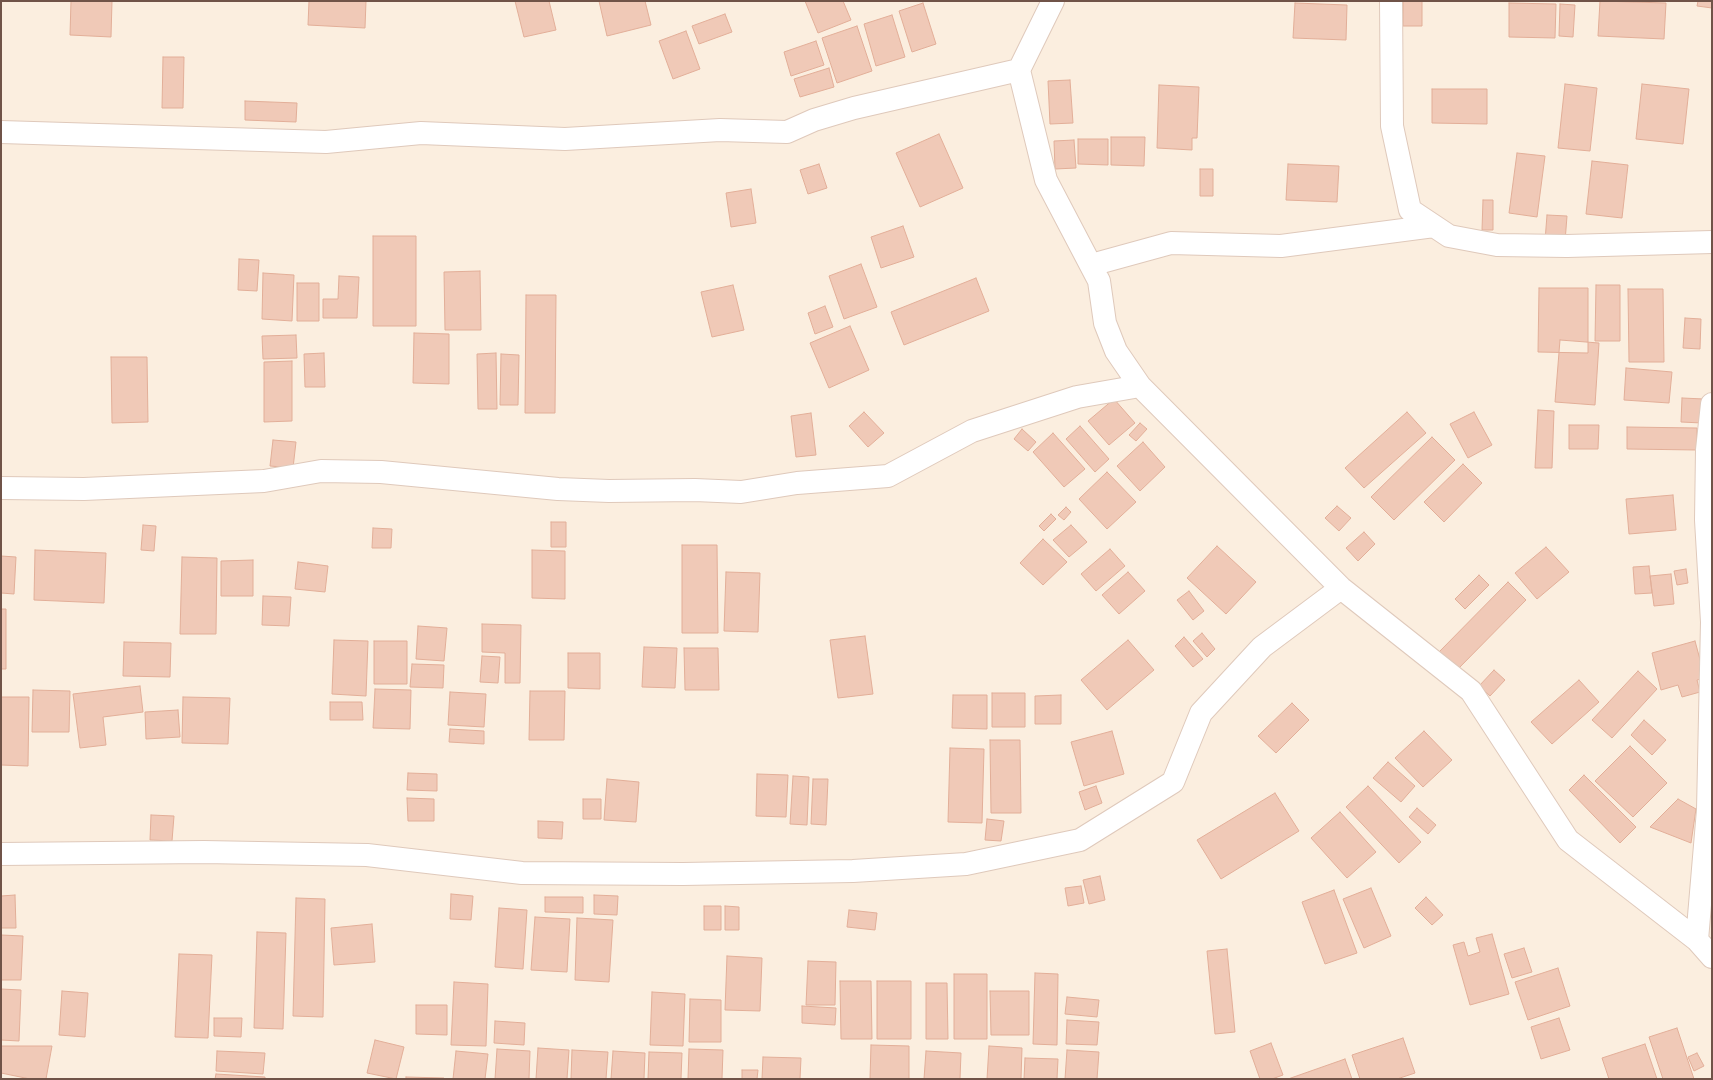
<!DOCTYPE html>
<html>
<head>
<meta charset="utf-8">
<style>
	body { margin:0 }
	#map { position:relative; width:1713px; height:1080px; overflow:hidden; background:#fbeedf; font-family:"PT Sans Narrow",sans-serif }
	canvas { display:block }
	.frame { position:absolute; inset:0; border:2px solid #705348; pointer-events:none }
</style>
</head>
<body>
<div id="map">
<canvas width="1713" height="1080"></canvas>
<div class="frame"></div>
</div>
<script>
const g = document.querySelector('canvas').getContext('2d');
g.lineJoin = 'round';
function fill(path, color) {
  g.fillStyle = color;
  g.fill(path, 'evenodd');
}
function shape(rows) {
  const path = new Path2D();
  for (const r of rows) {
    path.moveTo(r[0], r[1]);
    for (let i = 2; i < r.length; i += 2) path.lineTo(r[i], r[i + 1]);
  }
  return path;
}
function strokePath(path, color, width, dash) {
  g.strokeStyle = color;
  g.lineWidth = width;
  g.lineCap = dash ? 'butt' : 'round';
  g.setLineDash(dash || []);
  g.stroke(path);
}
const building = shape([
	[71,1,112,1,111,37,70,35,71,1],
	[309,1,366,1,365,28,308,25,309,1],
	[515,1,549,1,556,30,524,37,515,1],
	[599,1,645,1,651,25,607,36,599,1],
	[805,1,843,1,851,20,818,33,805,1],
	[1403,1,1422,1,1422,26,1403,26,1403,1],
	[1600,1,1666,3,1664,39,1598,36,1600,1],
	[1698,1,1712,1,1712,8,1697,6,1698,1],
	[923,3,936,44,912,52,899,11,923,3],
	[1295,3,1347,5,1346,40,1293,38,1295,3],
	[1509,3,1556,4,1555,38,1509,37,1509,3],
	[1560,4,1575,5,1573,37,1559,36,1560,4],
	[725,14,732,32,699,44,692,26,725,14],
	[892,15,905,57,876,66,864,24,892,15],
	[857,26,872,71,837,83,822,38,857,26],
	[686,31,700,69,673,79,659,41,686,31],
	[816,41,824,65,791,76,784,52,816,41],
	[163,57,184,57,183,108,162,108,163,57],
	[829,68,834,87,800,97,794,79,829,68],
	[1070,80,1073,123,1050,124,1048,81,1070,80],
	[1565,84,1597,88,1590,151,1558,148,1565,84],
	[1642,84,1689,89,1683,144,1636,139,1642,84],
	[1159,85,1199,87,1197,138,1192,138,1192,150,1157,148,1159,85],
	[1432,89,1487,89,1487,124,1432,123,1432,89],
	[245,101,297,103,296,122,245,120,245,101],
	[939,134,963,188,920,207,896,153,939,134],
	[1111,137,1145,137,1144,166,1111,165,1111,137],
	[1078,139,1108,139,1108,165,1078,164,1078,139],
	[1074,140,1076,168,1055,169,1054,141,1074,140],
	[1517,153,1545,156,1537,217,1509,213,1517,153],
	[1592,161,1628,165,1622,218,1586,214,1592,161],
	[819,164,827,188,808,194,800,170,819,164],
	[1288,164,1339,166,1337,202,1286,200,1288,164],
	[1200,169,1213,169,1213,196,1200,196,1200,169],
	[751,189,756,223,731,227,726,193,751,189],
	[1483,200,1493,200,1493,230,1482,230,1483,200],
	[1547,215,1567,216,1565,242,1545,241,1547,215],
	[903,226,914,257,881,268,871,237,903,226],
	[373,236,416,236,416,326,373,326,373,236],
	[239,259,259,260,257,291,238,290,239,259],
	[861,264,877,307,844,319,829,276,861,264],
	[480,271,481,330,445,330,444,272,480,271],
	[263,273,294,275,292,321,262,319,263,273],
	[339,276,359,277,357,318,323,318,323,299,338,299,339,276],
	[976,278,989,311,904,345,891,312,976,278],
	[297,283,319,283,319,321,297,321,297,283],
	[733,285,744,330,712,337,701,292,733,285],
	[1596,285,1620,285,1620,341,1595,341,1596,285],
	[1539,288,1588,288,1588,353,1538,352,1539,288],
	[1628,289,1663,289,1664,362,1629,362,1628,289],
	[526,295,556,295,555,413,525,413,526,295],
	[825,306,833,327,815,334,808,313,825,306],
	[1685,318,1701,319,1700,349,1683,348,1685,318],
	[850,326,869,370,829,388,810,343,850,326],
	[414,333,449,334,449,384,413,383,414,333],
	[296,335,297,358,263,359,262,336,296,335],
	[1560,340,1599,343,1595,405,1555,402,1560,340],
	[324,353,325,387,305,387,304,354,324,353],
	[496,353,497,409,478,409,477,354,496,353],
	[501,354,519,355,518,405,500,405,501,354],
	[111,357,147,357,148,422,112,423,111,357],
	[292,361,292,421,264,422,264,362,292,361],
	[1626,368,1672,372,1669,403,1624,400,1626,368],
	[1682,398,1704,399,1702,423,1681,422,1682,398],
	[1114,399,1135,423,1109,445,1088,421,1114,399],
	[1538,410,1554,411,1552,468,1535,468,1538,410],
	[864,412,884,433,868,447,849,426,864,412],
	[1407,412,1426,433,1364,488,1345,468,1407,412],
	[1474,412,1492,445,1468,458,1450,424,1474,412],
	[811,413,816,455,796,457,791,416,811,413],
	[1140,423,1147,429,1136,441,1129,435,1140,423],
	[1569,425,1599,425,1598,449,1569,449,1569,425],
	[1080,426,1109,459,1095,472,1066,439,1080,426],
	[1627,427,1697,428,1697,450,1627,449,1627,427],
	[1022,429,1036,442,1028,451,1014,439,1022,429],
	[1053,433,1085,469,1064,487,1033,452,1053,433],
	[1432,437,1455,460,1394,520,1371,497,1432,437],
	[273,440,296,442,293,468,270,466,273,440],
	[1143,442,1165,467,1140,491,1117,466,1143,442],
	[1463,464,1482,483,1444,522,1424,502,1463,464],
	[1107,472,1136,502,1107,529,1079,499,1107,472],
	[1673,495,1676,530,1629,534,1626,499,1673,495],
	[1337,506,1351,518,1339,531,1325,518,1337,506],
	[1066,507,1071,512,1064,520,1058,515,1066,507],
	[1051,514,1056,519,1044,531,1039,526,1051,514],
	[551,522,566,522,566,547,551,547,551,522],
	[143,525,156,526,154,551,141,550,143,525],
	[1071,525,1087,542,1069,557,1053,540,1071,525],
	[373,528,392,529,391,548,372,548,373,528],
	[1364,532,1375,544,1358,561,1346,548,1364,532],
	[1043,539,1067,562,1043,585,1020,563,1043,539],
	[682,545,717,545,718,633,682,633,682,545],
	[1217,546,1256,582,1226,614,1187,578,1217,546],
	[1546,547,1569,572,1537,599,1515,573,1546,547],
	[1110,549,1125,566,1096,591,1081,574,1110,549],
	[35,550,106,553,104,603,34,600,35,550],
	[532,550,565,551,565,599,532,598,532,550],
	[1,556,16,557,14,594,1,593,1,556],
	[182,557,217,558,216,634,180,634,182,557],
	[253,560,253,596,221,596,221,561,253,560],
	[298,562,328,566,325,592,295,589,298,562],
	[1649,566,1652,593,1635,594,1633,567,1649,566],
	[1686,569,1688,583,1677,585,1674,571,1686,569],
	[726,572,760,573,758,632,724,631,726,572],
	[1128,572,1145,591,1119,614,1102,595,1128,572],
	[1671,574,1674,604,1654,606,1650,576,1671,574],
	[1479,575,1489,585,1465,609,1455,599,1479,575],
	[1508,582,1526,600,1457,670,1439,652,1508,582],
	[1189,591,1204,611,1193,620,1177,600,1189,591],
	[263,596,291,597,289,626,262,625,263,596],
	[1,609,6,609,6,669,1,669,1,609],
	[482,624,521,625,520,683,505,683,505,653,482,652,482,624],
	[418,626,447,628,444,661,416,659,418,626],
	[1202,633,1215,649,1207,657,1193,641,1202,633],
	[865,636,873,694,838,698,830,640,865,636],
	[1184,637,1203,659,1193,667,1175,646,1184,637],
	[334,640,368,641,366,696,332,694,334,640],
	[1128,640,1154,670,1107,710,1081,680,1128,640],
	[374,641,407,641,407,684,374,684,374,641],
	[1695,641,1705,678,1697,680,1700,692,1682,697,1678,685,1661,690,1652,653,1695,641],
	[124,642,171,643,170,677,123,676,124,642],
	[644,647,677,648,675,688,642,687,644,647],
	[684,648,718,648,719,690,685,690,684,648],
	[568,653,600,653,600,689,568,688,568,653],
	[482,656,500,657,498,683,480,682,482,656],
	[412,664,444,665,443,688,410,687,412,664],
	[1494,670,1505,680,1490,696,1479,686,1494,670],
	[1638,671,1657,689,1612,738,1592,720,1638,671],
	[1579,680,1599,702,1552,744,1531,722,1579,680],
	[140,686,143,712,103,717,106,745,80,748,73,694,140,686],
	[375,689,411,690,410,729,373,728,375,689],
	[33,690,70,691,69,732,32,732,33,690],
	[530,691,565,691,564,740,529,740,530,691],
	[450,692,486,694,484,727,448,725,450,692],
	[992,693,1025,693,1025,727,992,727,992,693],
	[953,695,987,695,987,729,952,728,953,695],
	[1061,695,1061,724,1035,724,1035,696,1061,695],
	[1,697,29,697,28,766,1,765,1,697],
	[183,697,230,698,228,744,182,743,183,697],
	[330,702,362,702,363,720,330,720,330,702],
	[1292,703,1309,720,1276,753,1258,736,1292,703],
	[178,710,180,737,146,739,145,712,178,710],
	[1644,720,1666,740,1652,755,1631,735,1644,720],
	[450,729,484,731,484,744,449,742,450,729],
	[1112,731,1124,774,1084,786,1071,742,1112,731],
	[1424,731,1452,760,1423,787,1395,758,1424,731],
	[990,740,1020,740,1021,813,991,813,990,740],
	[1630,746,1667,783,1633,817,1595,781,1630,746],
	[950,748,984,749,982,823,948,822,950,748],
	[1388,762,1415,786,1401,802,1373,778,1388,762],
	[408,773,437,774,437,791,407,790,408,773],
	[757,774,788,775,786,817,756,816,757,774],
	[1584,775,1636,827,1620,843,1569,790,1584,775],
	[793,776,809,777,807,825,790,824,793,776],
	[607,779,639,782,636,822,604,820,607,779],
	[813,779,828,779,826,825,811,824,813,779],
	[1096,786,1102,803,1085,810,1079,792,1096,786],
	[1368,786,1421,842,1399,863,1346,807,1368,786],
	[1275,793,1299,831,1221,879,1197,840,1275,793],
	[407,798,434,799,434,821,408,821,407,798],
	[583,799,601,799,601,819,583,819,583,799],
	[1678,799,1696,809,1691,843,1650,827,1678,799],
	[1417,808,1436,825,1428,834,1409,817,1417,808],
	[1340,812,1376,852,1347,878,1311,838,1340,812],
	[151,815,174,816,172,841,150,840,151,815],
	[987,819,1004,821,1001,841,985,840,987,819],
	[538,821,563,822,562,839,538,838,538,821],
	[1100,876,1105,900,1089,904,1083,880,1100,876],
	[1081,886,1084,903,1068,906,1065,888,1081,886],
	[1371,888,1391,936,1364,948,1343,899,1371,888],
	[1334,890,1357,953,1325,964,1302,902,1334,890],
	[451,894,473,896,471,920,450,919,451,894],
	[15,895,16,928,1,928,1,896,15,895],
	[594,895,618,896,617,915,594,914,594,895],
	[545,897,583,897,583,913,545,912,545,897],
	[1426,897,1443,915,1432,925,1415,908,1426,897],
	[296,898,325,899,323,1017,293,1016,296,898],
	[704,906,721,906,721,930,704,930,704,906],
	[725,906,739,907,739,930,725,930,725,906],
	[499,908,527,910,523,969,495,967,499,908],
	[849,910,877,913,875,930,847,927,849,910],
	[535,917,570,919,567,972,531,970,535,917],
	[577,918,613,920,609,982,575,980,577,918],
	[372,924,375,962,334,965,331,928,372,924],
	[257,932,286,933,283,1029,254,1028,257,932],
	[1492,934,1509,994,1470,1005,1453,945,1464,942,1468,956,1480,952,1476,938,1492,934],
	[1,935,23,936,21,980,1,980,1,935],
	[1524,948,1532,972,1512,978,1504,954,1524,948],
	[1227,949,1235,1032,1215,1034,1207,951,1227,949],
	[179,954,212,955,208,1038,175,1037,179,954],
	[727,956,762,958,760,1011,725,1010,727,956],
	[808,961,836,962,835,1005,806,1005,808,961],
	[1558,968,1570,1006,1528,1020,1515,982,1558,968],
	[1035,973,1058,974,1057,1045,1033,1044,1035,973],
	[954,974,987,974,987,1039,954,1039,954,974],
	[840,981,871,981,872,1039,841,1039,840,981],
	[877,981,911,981,911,1039,877,1039,877,981],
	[454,982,488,984,486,1046,451,1045,454,982],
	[926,983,947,983,948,1039,926,1039,926,983],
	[1,989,21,990,19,1041,1,1040,1,989],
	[62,991,88,993,85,1037,59,1035,62,991],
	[990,991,1029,991,1029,1035,991,1035,990,991],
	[652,992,685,994,683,1046,650,1045,652,992],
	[1067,997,1099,1000,1097,1017,1065,1014,1067,997],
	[690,999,721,1000,721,1042,689,1042,690,999],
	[416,1005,447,1005,447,1035,416,1034,416,1005],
	[802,1006,836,1008,835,1025,802,1023,802,1006],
	[214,1018,242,1018,241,1037,214,1036,214,1018],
	[1559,1018,1570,1050,1541,1059,1531,1027,1559,1018],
	[1067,1020,1099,1022,1097,1045,1066,1044,1067,1020],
	[495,1021,525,1023,524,1045,494,1043,495,1021],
	[1677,1028,1694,1079,1663,1079,1649,1037,1677,1028],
	[1403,1038,1415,1073,1397,1079,1360,1079,1352,1055,1403,1038],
	[375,1040,404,1047,396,1079,367,1073,375,1040],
	[1271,1043,1283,1075,1272,1079,1260,1079,1250,1051,1271,1043],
	[1645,1044,1657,1079,1609,1079,1602,1058,1645,1044],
	[871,1045,909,1046,909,1079,870,1079,871,1045],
	[1,1046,52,1046,46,1079,30,1079,1,1073,1,1046],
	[989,1046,1022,1048,1021,1079,987,1079,989,1046],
	[538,1048,569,1050,567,1079,536,1079,538,1048],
	[497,1049,530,1051,529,1079,495,1079,497,1049],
	[689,1049,723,1050,722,1079,688,1079,689,1049],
	[572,1050,608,1052,606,1079,571,1079,572,1050],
	[1067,1050,1099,1052,1097,1079,1065,1079,1067,1050],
	[217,1051,265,1053,263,1074,216,1071,217,1051],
	[456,1051,488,1054,485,1079,453,1079,456,1051],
	[613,1051,645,1053,644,1079,611,1079,613,1051],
	[926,1051,961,1053,960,1079,924,1079,926,1051],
	[649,1052,682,1053,681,1079,648,1079,649,1052],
	[1697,1053,1704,1066,1694,1071,1688,1057,1697,1053],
	[763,1057,801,1058,800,1079,762,1079,763,1057],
	[1025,1058,1058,1059,1057,1079,1024,1079,1025,1058],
	[1345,1059,1352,1079,1288,1079,1345,1059],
	[742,1070,758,1070,757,1079,742,1079,742,1070],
	[216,1074,265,1077,265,1079,215,1079,216,1074],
	[406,1077,444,1078,444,1079,406,1079,406,1077]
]);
fill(building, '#f0c9b7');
strokePath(building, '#e2ae98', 1);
const minor = shape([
	[1053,1,1019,70,1046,180,1099,281,1105,323,1116,351,1140,386,1341,588,1471,691,1568,840,1697,940,1712,957],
	[1391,1,1392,126,1410,210,1449,236,1497,245,1567,246,1712,242],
	[1,132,326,142,421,133,565,139,720,130,787,132,814,120,854,108,1019,70],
	[1091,265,1171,243,1281,246,1434,226],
	[1,488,84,489,264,481,321,471,381,472,558,489,609,491,695,490,741,492,797,483,888,476,972,431,1077,397,1140,386],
	[1,854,204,852,367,855,522,873,683,874,853,871,966,864,1080,840,1173,782,1201,713,1262,647,1341,588],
	[1697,940,1708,810,1712,622,1706,520,1707,450,1712,404]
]);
strokePath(minor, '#dfc9bb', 24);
strokePath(minor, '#fff', 22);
</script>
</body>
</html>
